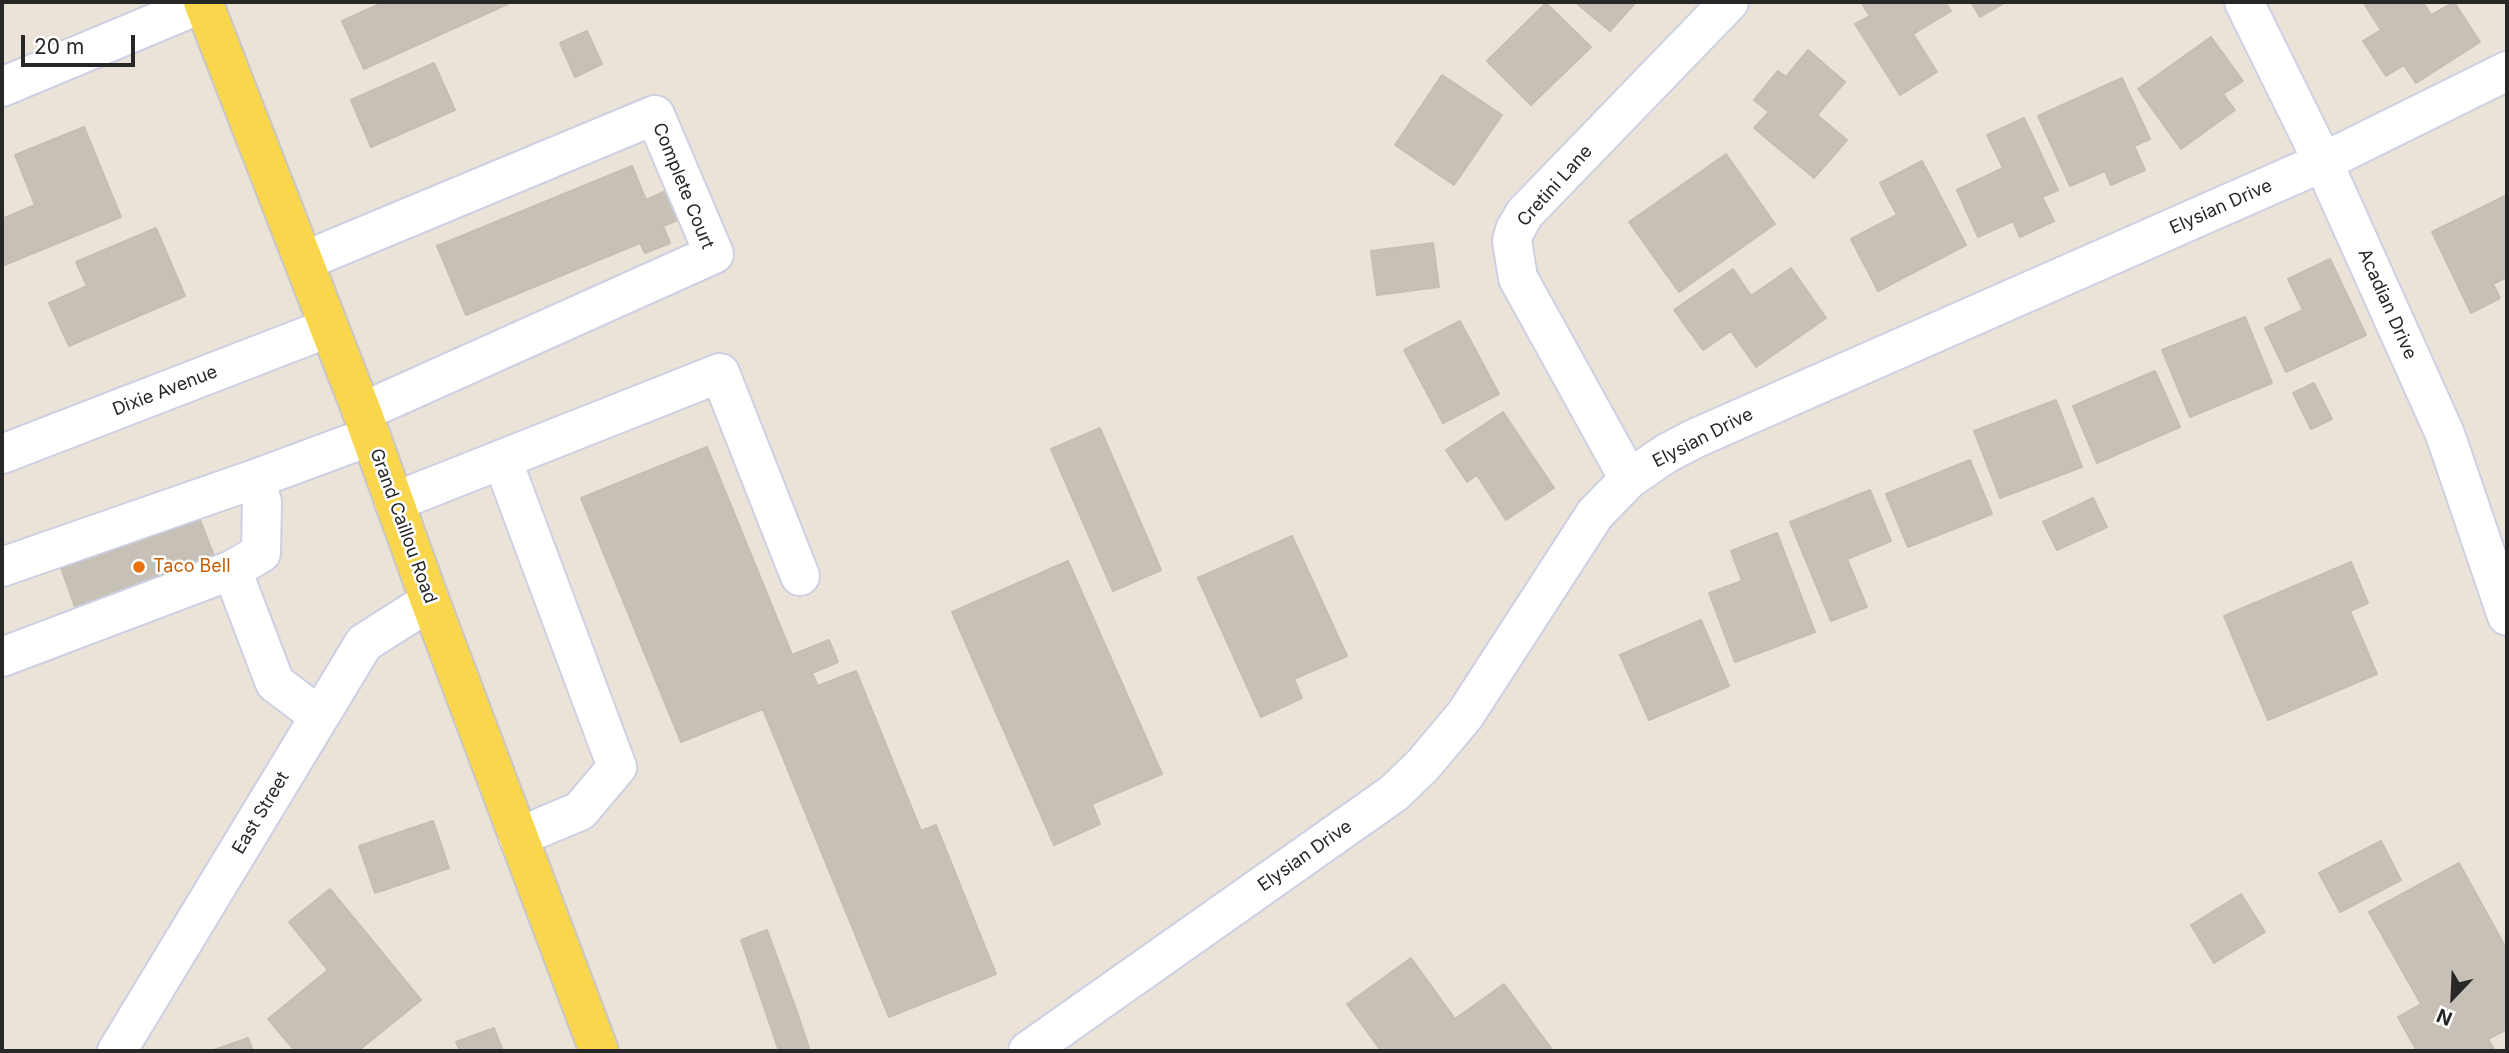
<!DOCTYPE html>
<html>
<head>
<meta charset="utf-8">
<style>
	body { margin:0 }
	#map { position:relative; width:2509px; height:1053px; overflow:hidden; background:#ebe3d7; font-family:Inter,sans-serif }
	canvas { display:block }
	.frame { position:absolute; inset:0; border:4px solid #272727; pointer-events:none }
	.north { position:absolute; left:2418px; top:962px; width:70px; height:70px; -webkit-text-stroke:5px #fff; paint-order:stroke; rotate:203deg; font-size:19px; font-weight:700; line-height:28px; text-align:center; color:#272727 }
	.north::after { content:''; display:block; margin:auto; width:24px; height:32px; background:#272727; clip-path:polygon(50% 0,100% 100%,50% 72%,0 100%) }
	.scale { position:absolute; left:21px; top:35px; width:114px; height:32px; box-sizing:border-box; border:4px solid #272727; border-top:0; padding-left:9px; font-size:21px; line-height:24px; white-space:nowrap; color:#272727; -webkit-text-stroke:5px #fff; paint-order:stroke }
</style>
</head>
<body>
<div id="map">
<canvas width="2509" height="1053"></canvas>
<div class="frame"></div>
<div class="north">N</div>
<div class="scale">20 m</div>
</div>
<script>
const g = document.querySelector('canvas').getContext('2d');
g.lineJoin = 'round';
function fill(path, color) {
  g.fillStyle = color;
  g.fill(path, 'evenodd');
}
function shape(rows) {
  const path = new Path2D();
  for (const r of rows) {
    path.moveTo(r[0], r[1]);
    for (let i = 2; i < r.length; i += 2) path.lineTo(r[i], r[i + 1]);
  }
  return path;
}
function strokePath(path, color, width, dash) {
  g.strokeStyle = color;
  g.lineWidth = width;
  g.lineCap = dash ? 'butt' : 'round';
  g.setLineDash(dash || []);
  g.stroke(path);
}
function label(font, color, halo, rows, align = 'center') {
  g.font = font + ' Inter,sans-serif';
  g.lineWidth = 5;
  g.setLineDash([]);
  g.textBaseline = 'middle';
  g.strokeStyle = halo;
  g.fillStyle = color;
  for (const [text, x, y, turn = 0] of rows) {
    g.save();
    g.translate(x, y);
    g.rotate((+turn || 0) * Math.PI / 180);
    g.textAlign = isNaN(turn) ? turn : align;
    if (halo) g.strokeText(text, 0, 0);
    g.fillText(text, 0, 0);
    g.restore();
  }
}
const building = shape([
	[384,2,512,2,364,69,342,21,384,2],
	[1575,2,1636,2,1610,31,1575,2],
	[1861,2,1945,2,1951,11,1913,34,1937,72,1900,95,1855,24,1870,16,1861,2],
	[1971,2,2006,2,1980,17,1971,2],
	[2363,2,2423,2,2431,15,2454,2,2480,42,2416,83,2404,65,2386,76,2363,41,2381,30,2363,2],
	[1546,3,1591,47,1531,105,1487,61,1546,3],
	[587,31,602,64,575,77,560,43,587,31],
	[2211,37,2243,81,2223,94,2235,110,2181,149,2138,89,2211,37],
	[1808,50,1845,82,1817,115,1847,140,1814,178,1754,128,1769,112,1754,100,1778,71,1786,77,1808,50],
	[434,63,455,110,371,147,351,100,434,63],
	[1442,75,1502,115,1454,185,1395,145,1442,75],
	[2122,78,2150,139,2134,146,2145,170,2111,185,2105,171,2070,186,2038,116,2122,78],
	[2024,118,2058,190,2042,197,2054,221,2020,237,2013,221,1978,237,1957,190,2003,168,1987,135,2024,118],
	[84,127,121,217,2,266,2,219,35,205,15,155,84,127],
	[1726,154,1775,224,1679,292,1629,222,1726,154],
	[1922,161,1966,245,1878,291,1851,239,1897,215,1880,183,1922,161],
	[632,166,646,200,673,188,685,217,663,226,670,243,645,253,640,243,466,315,437,246,632,166],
	[2507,195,2507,277,2493,284,2500,298,2471,313,2432,232,2507,195],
	[156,228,185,296,69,346,49,303,87,286,76,262,156,228],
	[1433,243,1439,287,1377,295,1371,251,1433,243],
	[2330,259,2366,335,2286,372,2265,328,2303,310,2288,279,2330,259],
	[1791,268,1826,318,1756,367,1731,331,1703,350,1674,310,1733,269,1751,296,1791,268],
	[2245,317,2272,383,2190,417,2162,350,2245,317],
	[1460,321,1499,394,1443,423,1404,350,1460,321],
	[2155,371,2180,427,2097,463,2073,406,2155,371],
	[2314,383,2332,419,2311,429,2293,393,2314,383],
	[2056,400,2082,467,2000,498,1974,431,2056,400],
	[1503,412,1554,488,1506,520,1477,475,1467,482,1446,450,1503,412],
	[1100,428,1161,570,1113,591,1051,449,1100,428],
	[707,447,792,655,829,640,838,662,812,673,818,686,856,671,921,831,936,825,996,974,889,1017,763,709,681,742,581,498,707,447],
	[1970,460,1992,514,1908,547,1886,494,1970,460],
	[1870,490,1891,541,1847,559,1867,607,1831,621,1790,522,1870,490],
	[2093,498,2107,527,2057,550,2043,522,2093,498],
	[199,517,218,566,79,618,61,568,199,517],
	[1777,533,1815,632,1735,662,1709,593,1742,581,1731,551,1777,533],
	[1292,536,1347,656,1294,679,1302,698,1261,717,1198,578,1292,536],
	[1068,561,1162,774,1092,804,1100,824,1054,845,952,612,1068,561],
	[2351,562,2368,603,2350,611,2377,674,2268,720,2224,616,2351,562],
	[1701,620,1729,686,1649,720,1620,655,1701,620],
	[433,821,449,868,375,893,359,846,433,821],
	[2381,841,2401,880,2340,912,2319,873,2381,841],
	[2459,863,2507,950,2507,1029,2488,1039,2495,1051,2417,1051,2398,1017,2421,1004,2369,912,2459,863],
	[330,889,421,1000,358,1051,295,1051,268,1019,328,970,289,922,330,889],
	[2241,894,2265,932,2214,963,2191,925,2241,894],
	[767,930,796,1009,810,1051,779,1051,741,940,767,930],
	[1411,958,1455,1019,1504,984,1553,1051,1381,1051,1347,1004,1411,958],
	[494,1028,503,1051,460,1051,456,1042,494,1028],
	[248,1038,253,1051,211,1051,248,1038]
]);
fill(building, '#c6c0b7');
strokePath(building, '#c6bfb1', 2);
const minor = shape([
	[2244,2,2323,162,2445,434,2507,616],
	[2,87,203,3],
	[304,261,655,115,714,254,362,412],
	[2,454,328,328],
	[502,459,617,767,580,811,518,837],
	[1629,479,1518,278,1512,241,1515,230,1525,213,1729,2],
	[394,502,720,373,800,576],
	[2,567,255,479],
	[2,657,232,570],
	[319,716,275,683,232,570,261,553,262,502,255,479,371,436],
	[117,1051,364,643,430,601],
	[1028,1051,1394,793,1423,765,1465,715,1595,514,1629,479,1667,453,1696,438,2323,162,2507,71]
]);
const major = shape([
	[203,2,362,412,430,601,599,1051]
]);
strokePath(minor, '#ccd0e2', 42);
strokePath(major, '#c7c7c7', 42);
strokePath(minor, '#fff', 38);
strokePath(major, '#fad64d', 38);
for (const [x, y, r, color] of [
	[139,567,7,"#e8710a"]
]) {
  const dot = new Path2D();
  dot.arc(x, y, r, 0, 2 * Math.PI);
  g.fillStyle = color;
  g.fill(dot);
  strokePath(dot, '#fff', 2.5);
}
label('18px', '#272727', '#fff', [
	["Complete Court",683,186,68],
	["Cretini Lane",1555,186,-48],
	["Elysian Drive",2221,207,-24],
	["Acadian Drive",2387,304,66],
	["Dixie Avenue",165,391,-21],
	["Elysian Drive",1703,438,-27],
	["Grand Caillou Road",403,526,70],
	["East Street",261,813,-59],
	["Elysian Drive",1305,856,-35]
]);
label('18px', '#c56008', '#fff', [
	["Taco Bell",153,567]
], 'left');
</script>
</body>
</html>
